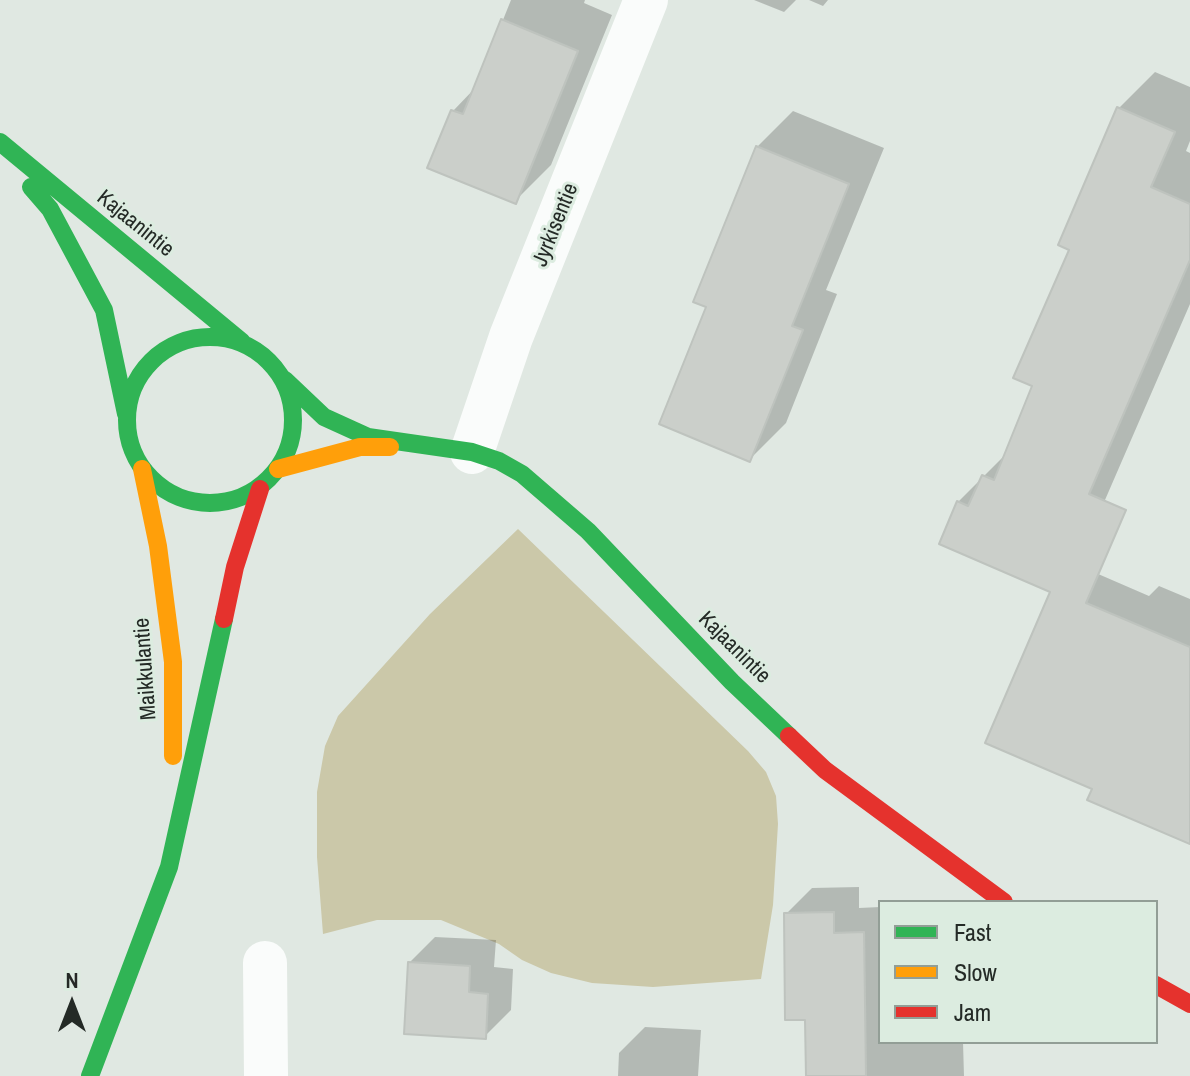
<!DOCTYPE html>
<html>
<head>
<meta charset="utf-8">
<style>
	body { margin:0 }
	#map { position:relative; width:1190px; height:1076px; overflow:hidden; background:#e0e8e2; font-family:"Archivo Narrow",sans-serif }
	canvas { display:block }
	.legend { position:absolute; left:878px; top:900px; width:280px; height:144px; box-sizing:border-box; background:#dcece0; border:2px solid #929e96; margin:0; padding:10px 14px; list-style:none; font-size:24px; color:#242a26 }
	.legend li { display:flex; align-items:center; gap:16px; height:40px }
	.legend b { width:40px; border:2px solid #929e96 }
	.north { position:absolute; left:32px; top:964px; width:80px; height:80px; -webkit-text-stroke:6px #dcece0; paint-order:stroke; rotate:0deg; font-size:22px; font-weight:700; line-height:32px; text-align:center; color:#242a26 }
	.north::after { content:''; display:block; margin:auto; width:28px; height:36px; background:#242a26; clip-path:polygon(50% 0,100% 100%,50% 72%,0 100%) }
</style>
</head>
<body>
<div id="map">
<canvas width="1190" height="1076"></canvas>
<ul class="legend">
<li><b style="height:10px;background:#30b455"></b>Fast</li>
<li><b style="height:10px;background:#ff9f0a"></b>Slow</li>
<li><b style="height:10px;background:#e5322d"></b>Jam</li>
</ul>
<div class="north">N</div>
</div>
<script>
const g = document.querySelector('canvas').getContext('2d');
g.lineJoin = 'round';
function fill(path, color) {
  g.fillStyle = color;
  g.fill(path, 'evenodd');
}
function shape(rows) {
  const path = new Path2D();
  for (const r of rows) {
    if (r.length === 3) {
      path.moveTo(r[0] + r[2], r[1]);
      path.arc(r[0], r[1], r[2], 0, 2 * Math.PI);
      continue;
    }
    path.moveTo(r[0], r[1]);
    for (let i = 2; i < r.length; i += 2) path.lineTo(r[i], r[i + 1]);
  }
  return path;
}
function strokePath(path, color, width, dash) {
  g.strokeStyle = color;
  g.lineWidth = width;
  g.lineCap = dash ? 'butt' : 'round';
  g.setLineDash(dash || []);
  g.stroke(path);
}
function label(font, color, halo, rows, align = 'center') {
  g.font = font + ' "Archivo Narrow",sans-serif';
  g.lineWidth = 6;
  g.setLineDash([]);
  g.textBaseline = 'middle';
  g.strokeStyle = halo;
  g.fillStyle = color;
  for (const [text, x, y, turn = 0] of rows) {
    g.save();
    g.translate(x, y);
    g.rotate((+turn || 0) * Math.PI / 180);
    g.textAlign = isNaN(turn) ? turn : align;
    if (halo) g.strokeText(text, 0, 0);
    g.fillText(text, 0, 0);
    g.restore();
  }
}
fill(shape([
	[518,529,748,751,766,772,776,796,778,824,773,905,761,979,653,987,592,983,551,973,522,960,499,944,441,920,377,920,323,934,317,857,317,792,325,746,338,716,430,614]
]), '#cbc8a9');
fill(shape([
	[511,0,585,0,584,3,612,15,551,165,515,201,453,111,476,87],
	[754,0,796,0,784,12],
	[809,0,828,0,823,6],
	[1155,72,1190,87,1190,141,1186,151,1190,153,1190,304,1082,553,958,502,1007,453,1034,385,1071,249,1060,244,1119,108],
	[793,111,884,148,826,290,837,294,786,423,750,459,709,306,757,147],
	[1082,567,1149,596,1159,586,1190,599,1190,830,1094,788],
	[859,887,859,908,880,907,880,1042,963,1042,964,1076,808,1076,807,1018,786,914,812,888],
	[435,937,496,940,494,967,513,969,511,1010,485,1036,409,963],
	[645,1027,701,1030,698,1076,618,1076,619,1053]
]), '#0003');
const building = shape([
	[501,19,578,51,516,204,427,168,451,110,463,114,501,19],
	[1117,107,1175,132,1151,187,1190,204,1190,260,1089,494,1126,510,1086,603,1190,647,1190,844,1087,800,1092,789,985,743,1050,592,939,544,957,501,968,506,982,475,994,480,1032,386,1013,378,1069,250,1058,245,1117,107],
	[756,146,849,184,792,326,803,330,750,462,659,424,706,307,693,302,756,146],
	[834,912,834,933,864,932,866,1076,806,1076,805,1020,785,1020,784,913,834,912],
	[408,962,470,966,469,992,488,994,486,1039,404,1034,408,962]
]);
fill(building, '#cbcfca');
strokePath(building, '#bec3be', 2);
strokePath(shape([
	[472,452,511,337,646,0],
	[265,963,266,1076]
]), '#fafcfb', 44);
strokePath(shape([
	[0,142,242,342],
	[31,187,50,209,104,310,126,414],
	[210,420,83],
	[285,380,324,417,368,437,472,452,499,461,522,474,588,531,732,682,789,736],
	[90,1076,169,867,224,619]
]), '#30b455', 18);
strokePath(shape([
	[142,469,158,546,173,662,173,756],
	[278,469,360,447,390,447]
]), '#ff9f0a', 18);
strokePath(shape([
	[224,619,235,567,260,489],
	[789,736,825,770,1004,902],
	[1156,985,1190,1004]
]), '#e5322d', 18);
label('22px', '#242a26', '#dcece0', [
	["Kajaanintie",135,224,39],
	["Jyrkisentie",556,225,-68],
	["Kajaanintie",734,648,45],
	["Maikkulantie",146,669,-94]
]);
</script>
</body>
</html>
